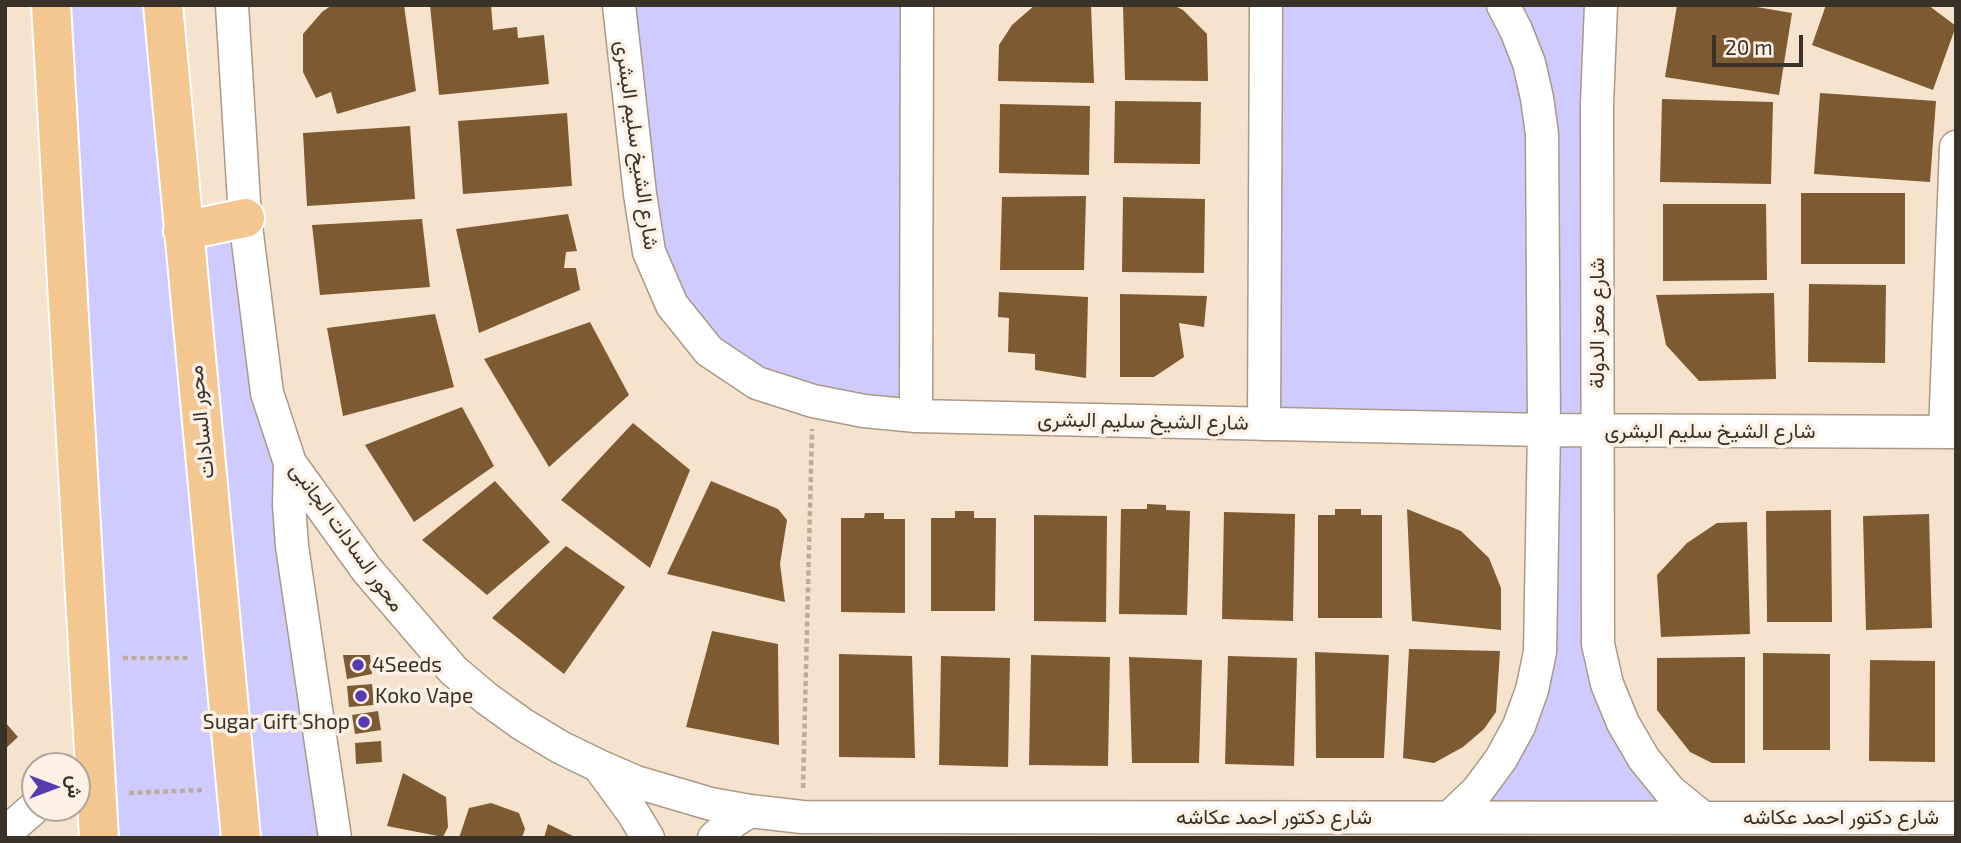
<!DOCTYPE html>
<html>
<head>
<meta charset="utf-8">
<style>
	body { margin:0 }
	#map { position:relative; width:1961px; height:843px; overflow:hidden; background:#f6e3ce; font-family:"Exo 2",Vazirmatn,sans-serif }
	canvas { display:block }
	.frame { position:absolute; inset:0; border:7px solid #393229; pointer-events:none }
	.north { position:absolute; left:21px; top:752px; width:70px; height:70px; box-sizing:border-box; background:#fdf1e5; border:2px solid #afa59a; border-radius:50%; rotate:90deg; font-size:19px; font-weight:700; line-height:28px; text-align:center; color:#393229 }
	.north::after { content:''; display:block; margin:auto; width:24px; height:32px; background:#5739b1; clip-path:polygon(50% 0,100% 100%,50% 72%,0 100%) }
	.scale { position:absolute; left:1712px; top:35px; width:91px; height:32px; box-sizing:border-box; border:4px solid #393229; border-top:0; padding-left:9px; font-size:21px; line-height:24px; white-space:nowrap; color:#393229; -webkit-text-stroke:5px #fdf1e5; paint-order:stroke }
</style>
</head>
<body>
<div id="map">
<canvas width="1961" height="843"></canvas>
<div class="frame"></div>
<div class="north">ش</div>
<div class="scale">20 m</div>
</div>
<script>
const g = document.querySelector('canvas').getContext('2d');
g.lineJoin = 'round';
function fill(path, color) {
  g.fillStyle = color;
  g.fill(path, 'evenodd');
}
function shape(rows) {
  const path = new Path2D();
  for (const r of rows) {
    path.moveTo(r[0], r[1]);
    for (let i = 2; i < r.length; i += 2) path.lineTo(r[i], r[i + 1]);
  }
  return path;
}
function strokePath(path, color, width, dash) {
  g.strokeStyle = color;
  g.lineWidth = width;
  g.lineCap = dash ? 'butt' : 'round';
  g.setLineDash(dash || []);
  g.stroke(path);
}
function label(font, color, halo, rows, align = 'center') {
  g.font = font + ' "Exo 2",Vazirmatn,sans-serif';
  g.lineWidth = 7;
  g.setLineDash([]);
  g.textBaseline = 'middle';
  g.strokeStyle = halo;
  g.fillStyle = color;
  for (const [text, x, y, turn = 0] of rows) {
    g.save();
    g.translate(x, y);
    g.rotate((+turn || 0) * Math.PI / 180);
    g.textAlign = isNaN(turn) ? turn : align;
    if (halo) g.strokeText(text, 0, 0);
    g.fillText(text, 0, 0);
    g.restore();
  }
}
fill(shape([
	[44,5,163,5,183,231,245,218,335,838,99,838],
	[619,5,917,5,916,416,757,383,672,305],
	[1266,5,1601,5,1607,684,1702,817,1450,817,1519,726,1544,430,1264,424]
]), '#cfcbff');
fill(shape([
	[332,5,404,5,416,91,337,114,331,92,316,98,303,72,303,34,322,12],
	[430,5,491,5,493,30,517,27,518,38,544,35,549,84,439,95],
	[1035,5,1091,5,1094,83,998,81,999,45,1012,25],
	[1123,5,1173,5,1183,10,1207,34,1208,81,1125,80],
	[1677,5,1745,5,1792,13,1779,95,1665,77],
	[1826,5,1928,5,1956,26,1933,90,1812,45],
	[1820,93,1936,101,1930,182,1814,174],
	[1662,99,1773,102,1771,184,1660,182],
	[1115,101,1201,102,1200,164,1114,163],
	[1000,104,1090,106,1089,175,999,173],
	[567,113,572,186,463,194,458,121],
	[410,126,415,199,307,206,303,133],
	[1801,193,1905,193,1905,264,1801,264],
	[1086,196,1084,270,1000,270,1002,197],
	[1123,197,1205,199,1204,273,1122,272],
	[1663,204,1766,204,1767,280,1663,281],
	[568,214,577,251,566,252,564,268,576,268,580,290,479,333,456,229],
	[422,219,430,287,320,295,312,225],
	[1809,284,1886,285,1885,363,1808,362],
	[999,292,1088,297,1086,378,1035,370,1035,354,1008,352,1009,318,998,317],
	[1774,293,1776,379,1699,381,1666,345,1656,295],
	[1120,294,1207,296,1204,327,1179,323,1184,357,1154,377,1120,377],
	[435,314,454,387,343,416,327,328],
	[590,322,629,395,549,467,484,359],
	[462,407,494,466,414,522,365,445],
	[633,423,690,470,650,568,561,500],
	[495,481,550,542,487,595,422,540],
	[711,481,778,509,787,520,780,564,785,602,667,574],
	[1147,504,1166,505,1166,510,1190,511,1187,615,1119,614,1121,509,1147,509],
	[1335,509,1361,509,1361,515,1382,515,1382,618,1318,618,1318,515,1335,515],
	[1407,509,1461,531,1489,558,1501,588,1501,630,1412,621],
	[1831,510,1832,622,1767,622,1766,511],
	[955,511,974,511,974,518,996,518,995,611,931,611,931,518,955,518],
	[1224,512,1295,514,1293,621,1222,619],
	[865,513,884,513,884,519,905,519,905,613,841,612,841,518,864,518],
	[1929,514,1932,628,1866,630,1863,516],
	[1034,515,1107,516,1106,622,1034,621],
	[1747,522,1750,634,1661,637,1657,575,1687,543,1717,523],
	[566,546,625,587,564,674,492,618],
	[712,631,778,644,779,745,686,727],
	[1409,649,1500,651,1496,712,1484,729,1463,747,1434,763,1403,758],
	[1315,652,1389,655,1384,758,1316,758],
	[1763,653,1830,654,1830,750,1763,750],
	[839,654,912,656,915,758,839,757],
	[343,655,370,655,372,674,347,679],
	[1031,655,1110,657,1108,766,1029,765],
	[941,656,1010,658,1008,767,939,765],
	[1228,656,1297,658,1294,766,1225,764],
	[1129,657,1202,660,1199,763,1132,763],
	[1745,657,1745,763,1712,763,1690,752,1657,710,1657,658],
	[1870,660,1935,661,1935,762,1869,761],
	[372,684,374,705,349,707,347,686],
	[378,711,381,730,355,734,352,715],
	[5,722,18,737,5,749],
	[381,741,382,762,356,764,355,743],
	[403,773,446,797,448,827,443,837,387,826],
	[491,803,519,813,525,829,522,838,459,838,469,808],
	[548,824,577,838,544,838]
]), '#7d5a31');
const minor = shape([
	[232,5,245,218,267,393,290,463,367,570,453,670,486,698,522,724,560,747,599,766,636,782,711,804,750,811,802,817,1956,818],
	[619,5,640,194,649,252,672,305,709,351,757,383,813,401,864,411,916,416,1544,430,1956,432],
	[1601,5,1597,104,1598,644,1607,684,1623,723,1644,759,1670,791,1702,817],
	[916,416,917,5],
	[1264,424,1266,5],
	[1945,432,1956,147],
	[290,463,289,505,292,546,335,838],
	[600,768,633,813,648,838],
	[1450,817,1478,790,1501,759,1519,726,1532,690,1540,652,1544,430,1542,134,1537,98,1529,63,1516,30,1503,5],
	[5,836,9,830,35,807],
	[714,838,734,821,750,811]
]);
const major = shape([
	[51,5,99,838],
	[163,5,241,838],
	[183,231,245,218]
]);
strokePath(minor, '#ab9985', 35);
strokePath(major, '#fff', 42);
strokePath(shape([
	[123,658,191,658],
	[803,788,812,429],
	[129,793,204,790]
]), '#bbac9b', 4.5, [5, 3.5]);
strokePath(minor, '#fff', 32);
strokePath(major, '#f4c790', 38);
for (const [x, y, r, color] of [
	[358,665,7,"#5739b1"],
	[361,696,7,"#5739b1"],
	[364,722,7,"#5739b1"]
]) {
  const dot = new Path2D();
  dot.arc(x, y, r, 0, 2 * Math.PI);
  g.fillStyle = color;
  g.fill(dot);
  strokePath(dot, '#fdf1e5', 2.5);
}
label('21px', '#393229', '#fdf1e5', [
	["شارع الشيخ سليم البشرى",637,145,82],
	["شارع معز الدولة",1597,323,-90],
	["شارع الشيخ سليم البشرى",1143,421,1],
	["محور السادات",201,422,-96],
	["شارع الشيخ سليم البشرى",1710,431],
	["محور السادات الجانبى",347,537,54],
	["شارع دكتور احمد عكاشه",1274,817],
	["شارع دكتور احمد عكاشه",1841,817]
]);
label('21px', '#393229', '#fdf1e5', [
	["4Seeds",372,665],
	["Koko Vape",375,696],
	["Sugar Gift Shop",350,722,"right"]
], 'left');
</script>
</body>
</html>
